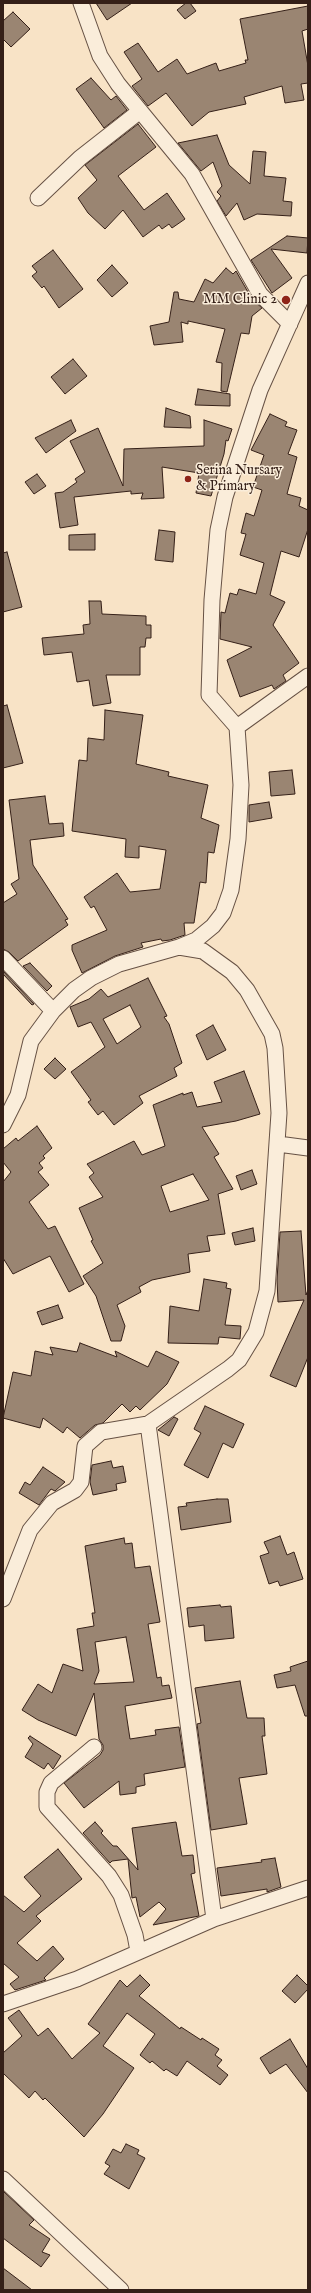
<!DOCTYPE html>
<html>
<head>
<meta charset="utf-8">
<style>
	body { margin:0 }
	#map { position:relative; width:311px; height:2293px; overflow:hidden; background:#f8e3c6; font-family:"IM FELL English",serif }
	canvas { display:block }
	.frame { position:absolute; inset:0; border:4px solid #352018; pointer-events:none }
</style>
</head>
<body>
<div id="map">
<canvas width="311" height="2293"></canvas>
<div class="frame"></div>
</div>
<script>
const g = document.querySelector('canvas').getContext('2d');
g.lineJoin = 'round';
function fill(path, color) {
  g.fillStyle = color;
  g.fill(path, 'evenodd');
}
function shape(rows) {
  const path = new Path2D();
  for (const r of rows) {
    path.moveTo(r[0], r[1]);
    for (let i = 2; i < r.length; i += 2) path.lineTo(r[i], r[i + 1]);
  }
  return path;
}
function strokePath(path, color, width, dash) {
  g.strokeStyle = color;
  g.lineWidth = width;
  g.lineCap = dash ? 'butt' : 'round';
  g.setLineDash(dash || []);
  g.stroke(path);
}
function label(font, color, halo, rows, align = 'center') {
  g.font = font + ' "IM FELL English",serif';
  g.lineWidth = 3;
  g.setLineDash([]);
  g.textBaseline = 'middle';
  g.strokeStyle = halo;
  g.fillStyle = color;
  for (const [text, x, y, turn = 0] of rows) {
    g.save();
    g.translate(x, y);
    g.rotate((+turn || 0) * Math.PI / 180);
    g.textAlign = isNaN(turn) ? turn : align;
    if (halo) g.strokeText(text, 0, 0);
    g.fillText(text, 0, 0);
    g.restore();
  }
}
const building = shape([
	[96,3,132,3,107,20,96,3],
	[186,3,190,3,196,11,185,19,177,10,186,3],
	[308,6,308,29,302,31,308,66,308,83,301,84,304,100,285,103,282,86,244,97,246,104,209,112,192,126,166,93,148,106,132,86,142,79,124,52,138,43,158,72,177,59,187,74,216,63,219,71,246,63,245,60,248,60,240,19,308,6],
	[13,12,30,29,11,47,3,39,3,21,13,12],
	[91,78,111,100,116,96,127,110,104,128,76,89,91,78],
	[138,124,156,147,118,176,144,210,167,193,185,219,172,228,169,224,162,229,159,225,143,237,123,210,105,229,88,213,78,198,97,180,85,165,138,124],
	[217,135,229,165,250,184,253,151,266,152,264,176,286,178,283,201,292,202,291,216,257,214,244,220,237,203,226,216,217,201,221,196,217,192,222,186,213,162,201,171,178,143,217,135],
	[287,236,308,238,307,253,271,249,292,278,272,293,251,260,287,236],
	[53,250,83,289,59,308,44,286,42,288,32,276,37,272,32,266,53,250],
	[112,265,128,283,112,297,97,280,112,265],
	[226,268,233,274,236,271,252,299,262,308,252,316,249,334,241,333,227,392,221,391,222,363,216,362,225,329,188,321,188,324,181,322,183,342,154,345,150,326,169,322,174,292,178,292,179,299,194,302,205,279,213,283,226,268],
	[73,359,87,376,65,394,51,377,73,359],
	[198,389,230,394,230,406,195,405,198,389],
	[166,408,190,416,191,428,164,427,166,408],
	[270,414,287,422,285,426,297,430,288,454,297,457,287,494,301,498,299,506,308,510,308,529,299,557,281,551,270,595,285,602,273,625,299,663,283,675,286,681,274,689,272,685,240,697,227,660,252,647,220,639,221,612,225,613,230,593,237,595,239,589,256,594,264,563,240,555,246,534,241,533,246,513,254,516,262,490,253,487,264,455,251,450,270,414],
	[71,420,76,431,46,453,35,438,71,420],
	[204,420,232,429,228,441,226,440,224,454,211,496,196,493,199,473,162,467,164,498,141,499,143,493,131,494,131,491,74,497,78,525,60,528,55,493,63,492,77,482,75,479,85,472,70,441,98,428,123,486,124,449,204,446,204,420],
	[37,474,46,486,34,494,25,482,37,474],
	[159,530,175,532,173,562,155,560,159,530],
	[95,534,95,550,69,550,69,535,95,534],
	[7,552,22,607,3,612,3,553,7,552],
	[89,601,101,601,102,614,146,616,146,625,151,625,151,638,146,638,145,647,140,647,140,675,106,675,111,703,93,706,89,680,77,682,72,652,44,655,42,638,84,634,83,625,90,624,89,601],
	[7,705,23,763,3,768,3,706,7,705],
	[105,710,143,715,136,764,169,772,168,776,208,785,201,818,219,825,214,853,208,852,206,883,200,882,194,923,184,923,185,935,170,940,162,941,161,939,141,943,143,947,115,956,82,973,72,950,72,945,107,930,94,906,91,908,84,897,117,873,130,892,160,889,166,850,139,846,139,858,125,857,126,839,72,831,79,760,87,761,88,738,104,740,105,710],
	[292,770,295,794,271,796,269,772,292,770],
	[45,796,49,824,63,823,64,836,30,840,33,865,68,919,65,920,68,925,18,961,9,952,3,949,3,903,17,894,11,884,19,879,9,800,45,796],
	[269,802,272,818,249,822,249,805,269,802],
	[30,963,52,986,47,991,23,966,30,963],
	[3,971,34,1004,32,1005,3,974,3,971],
	[148,978,167,1016,164,1017,169,1024,182,1063,174,1068,177,1076,139,1096,143,1103,114,1125,103,1111,98,1115,88,1102,91,1100,71,1072,105,1047,91,1022,78,1027,70,1007,89,999,101,989,108,997,148,978],
	[130,1005,141,1027,117,1044,103,1019,130,1005],
	[213,1025,226,1050,207,1060,196,1035,213,1025],
	[55,1058,66,1069,55,1079,44,1069,55,1058],
	[244,1071,260,1114,236,1121,202,1127,219,1154,214,1157,233,1189,218,1194,225,1234,207,1236,210,1251,188,1254,190,1272,152,1280,139,1287,141,1292,117,1305,125,1326,121,1341,111,1341,96,1296,83,1276,103,1263,91,1241,93,1240,79,1208,103,1197,89,1177,94,1173,87,1164,134,1141,142,1155,165,1146,153,1105,183,1093,183,1095,192,1092,197,1107,222,1102,214,1082,244,1071],
	[193,1174,209,1200,170,1212,161,1186,193,1174],
	[37,1126,52,1148,43,1156,45,1158,39,1163,43,1168,38,1172,49,1185,29,1202,48,1229,55,1226,84,1284,69,1292,50,1256,13,1274,3,1258,3,1182,11,1172,3,1162,3,1149,16,1138,18,1141,37,1126],
	[252,1170,257,1184,241,1190,236,1176,252,1170],
	[253,1228,255,1241,235,1245,232,1233,253,1228],
	[301,1231,306,1295,308,1290,308,1357,296,1387,270,1376,304,1300,278,1302,277,1280,280,1232,301,1231],
	[204,1279,227,1283,226,1288,231,1289,225,1325,241,1326,240,1339,219,1337,218,1344,168,1343,170,1306,199,1311,204,1279],
	[58,1305,63,1318,42,1325,37,1312,58,1305],
	[80,1343,117,1357,115,1351,148,1367,156,1351,179,1362,167,1384,140,1410,136,1406,130,1412,122,1404,103,1423,95,1425,80,1438,67,1427,63,1433,43,1418,40,1428,3,1418,13,1372,31,1376,35,1351,53,1355,50,1347,77,1352,80,1343],
	[205,1406,244,1424,233,1448,223,1443,208,1478,184,1465,201,1433,194,1429,205,1406],
	[174,1417,178,1419,169,1436,158,1430,174,1417],
	[111,1461,113,1468,123,1466,126,1482,116,1484,117,1490,93,1495,90,1482,92,1465,111,1461],
	[43,1467,65,1482,55,1491,51,1489,39,1505,19,1493,25,1482,30,1485,43,1467],
	[217,1499,228,1499,231,1522,181,1530,178,1507,187,1506,186,1503,217,1499],
	[280,1536,287,1555,294,1552,303,1579,280,1586,278,1581,269,1584,260,1556,269,1553,264,1542,280,1536],
	[124,1538,125,1544,132,1543,135,1568,150,1566,160,1622,148,1624,157,1678,161,1677,162,1686,169,1685,172,1698,125,1706,130,1739,156,1735,155,1730,179,1727,185,1767,144,1774,145,1785,136,1787,136,1793,120,1795,119,1781,84,1808,64,1783,100,1755,103,1750,103,1745,99,1739,94,1693,76,1736,38,1720,22,1710,38,1684,52,1693,63,1664,83,1671,77,1629,94,1626,92,1613,95,1613,85,1546,124,1538],
	[126,1637,134,1682,94,1684,99,1671,95,1642,126,1637],
	[220,1605,221,1607,231,1606,234,1638,205,1641,204,1625,189,1627,187,1608,220,1605],
	[308,1661,308,1716,305,1716,295,1685,277,1688,274,1675,291,1671,290,1667,308,1661],
	[240,1681,247,1718,264,1718,265,1736,262,1736,267,1774,239,1778,247,1824,211,1830,197,1724,201,1723,195,1688,240,1681],
	[30,1736,61,1756,53,1769,48,1763,44,1769,25,1757,33,1744,28,1738,30,1736],
	[95,1822,103,1831,101,1833,113,1846,117,1846,138,1870,132,1828,176,1822,182,1856,193,1855,195,1873,191,1874,199,1916,153,1925,166,1909,159,1902,140,1917,136,1897,132,1898,128,1859,112,1861,110,1863,83,1833,95,1822],
	[58,1849,82,1879,36,1916,41,1921,17,1943,37,1961,53,1946,64,1959,44,1978,46,1980,15,1990,10,1984,19,1977,3,1963,3,1895,24,1912,41,1896,24,1877,58,1849],
	[275,1858,281,1887,267,1892,267,1889,221,1896,217,1868,262,1862,261,1860,275,1858],
	[140,1975,150,1985,139,1996,180,2029,181,2027,201,2040,202,2038,219,2049,215,2055,222,2060,217,2066,228,2075,220,2085,187,2061,177,2076,166,2069,164,2071,152,2061,150,2063,140,2055,155,2034,127,2013,103,2046,134,2068,103,2114,84,2137,45,2098,43,2100,35,2091,29,2098,3,2073,3,2053,22,2036,8,2018,19,2010,38,2036,48,2028,72,2059,100,2033,88,2024,120,1980,127,1987,140,1975],
	[297,1975,308,1986,308,1989,295,2003,282,1991,297,1975],
	[290,2039,308,2069,308,2093,286,2064,270,2074,260,2058,290,2039],
	[126,2144,139,2150,137,2154,145,2158,129,2189,104,2174,110,2166,105,2163,113,2149,121,2153,126,2144],
	[3,2191,34,2220,29,2225,50,2239,42,2252,50,2255,41,2267,3,2238,3,2191],
	[3,2268,32,2290,3,2290,3,2268]
]);
fill(building, '#9a8572');
strokePath(building, '#352018', 1);
const street = shape([
	[81,3,100,56,118,84,192,174,260,294,290,324],
	[38,198,80,158,140,111],
	[237,727,308,676],
	[3,958,53,1011],
	[3,1125,18,1095,31,1041,53,1011,74,990,91,978,119,964,179,947,196,940,213,926,223,913,231,890,238,839,241,785,237,727,209,695,212,600,218,530,225,497,260,390,308,283],
	[278,1144,308,1148],
	[148,1424,214,1919],
	[3,1599,30,1530,52,1503,75,1490,81,1482,85,1446,101,1432,148,1424,228,1369,239,1360,256,1332,267,1291,279,1113,275,1048,272,1034,247,990,232,972,203,951,179,947],
	[94,1747,51,1783,47,1792,47,1807,109,1876,121,1895,135,1935,138,1951],
	[3,2004,77,1979,214,1919,308,1888],
	[3,2179,121,2290]
]);
strokePath(street, '#665144', 17);
strokePath(street, '#faedda', 15);
for (const [x, y, r, color] of [
	[286,300,5,"#8f2418"],
	[188,479,4,"#8f2418"]
]) {
  const dot = new Path2D();
  dot.arc(x, y, r, 0, 2 * Math.PI);
  g.fillStyle = color;
  g.fill(dot);
  strokePath(dot, '#faedda', 1.5);
}
label('14px', '#352018', '#faedda', [
	["MM Clinic 2",277,300],
	["Serina Nursary",196,471,"left"],
	["& Primary",196,487,"left"]
], 'right');
</script>
</body>
</html>
